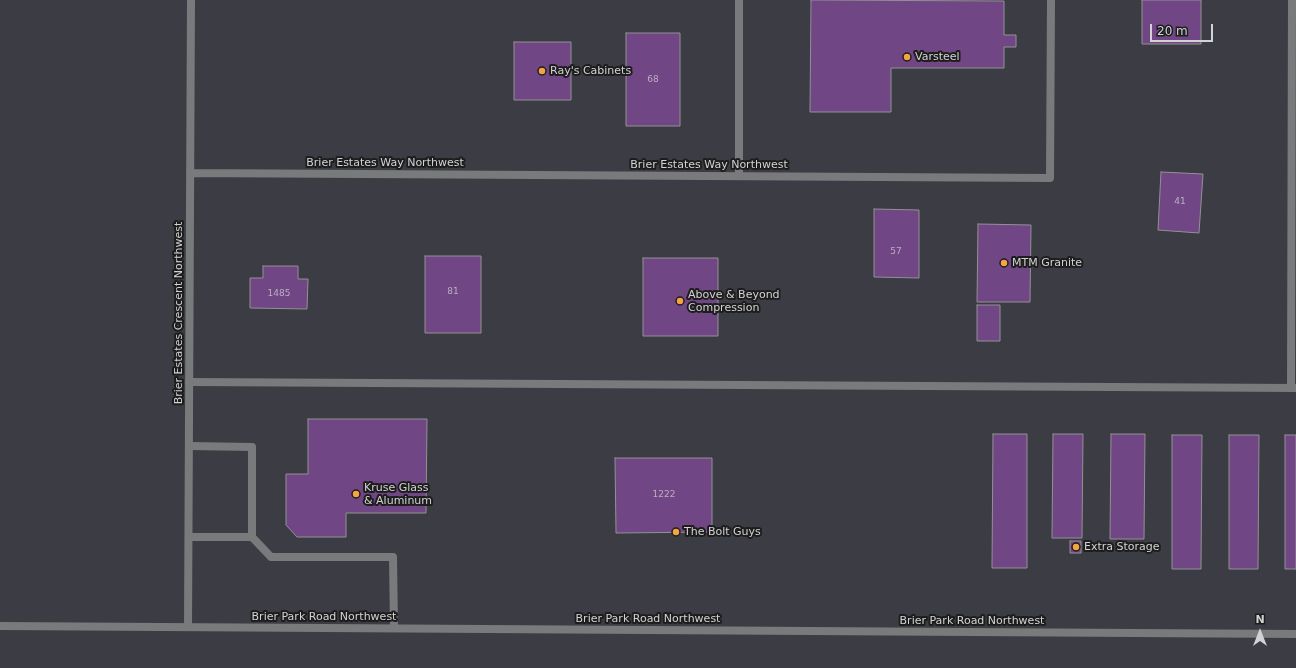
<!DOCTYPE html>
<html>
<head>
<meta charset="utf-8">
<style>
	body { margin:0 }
	#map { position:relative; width:1296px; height:668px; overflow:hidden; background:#353538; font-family:"DejaVu Sans",sans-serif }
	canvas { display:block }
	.north { position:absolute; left:1240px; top:612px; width:40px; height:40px; -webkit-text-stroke:3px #1d1d1e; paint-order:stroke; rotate:0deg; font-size:11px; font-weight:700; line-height:16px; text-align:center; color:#d2d2d4 }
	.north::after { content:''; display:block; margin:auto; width:14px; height:18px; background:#d2d2d4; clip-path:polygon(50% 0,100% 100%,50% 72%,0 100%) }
	.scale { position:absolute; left:1150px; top:24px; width:63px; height:18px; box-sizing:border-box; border:2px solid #d2d2d4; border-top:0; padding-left:5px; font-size:12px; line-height:14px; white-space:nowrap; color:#d2d2d4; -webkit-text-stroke:3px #1d1d1e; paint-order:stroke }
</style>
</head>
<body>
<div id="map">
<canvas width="1296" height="668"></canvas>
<div class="north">N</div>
<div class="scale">20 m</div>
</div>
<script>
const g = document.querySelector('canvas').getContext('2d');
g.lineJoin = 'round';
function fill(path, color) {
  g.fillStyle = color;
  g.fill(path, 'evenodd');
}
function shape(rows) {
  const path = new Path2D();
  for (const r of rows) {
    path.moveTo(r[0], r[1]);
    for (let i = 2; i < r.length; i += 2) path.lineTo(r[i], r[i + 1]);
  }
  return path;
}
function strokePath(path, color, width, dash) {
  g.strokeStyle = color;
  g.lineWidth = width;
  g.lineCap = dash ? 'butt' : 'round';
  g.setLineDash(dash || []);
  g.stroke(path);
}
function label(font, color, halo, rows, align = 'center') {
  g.font = font + ' "DejaVu Sans",sans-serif';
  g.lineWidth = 4;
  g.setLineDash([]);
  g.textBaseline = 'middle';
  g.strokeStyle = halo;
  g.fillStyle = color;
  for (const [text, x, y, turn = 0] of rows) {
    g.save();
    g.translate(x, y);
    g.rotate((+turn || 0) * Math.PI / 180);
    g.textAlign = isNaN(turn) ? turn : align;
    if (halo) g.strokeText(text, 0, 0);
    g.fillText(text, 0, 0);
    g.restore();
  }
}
fill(shape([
	[0,0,1296,0,1296,668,0,668]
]), '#3c3c45');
const building = shape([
	[811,0,1004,1,1004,35,1016,35,1016,47,1004,47,1004,68,891,68,891,112,810,112,811,0],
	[1142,0,1201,0,1201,44,1142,44,1142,0],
	[626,33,680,33,680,126,626,126,626,33],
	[514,42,571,42,571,100,514,100,514,42],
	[1161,172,1203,174,1199,233,1158,230,1161,172],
	[874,209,919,210,919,278,874,277,874,209],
	[978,224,1031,225,1030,302,977,302,978,224],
	[425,256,481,256,481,333,425,333,425,256],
	[643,258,718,258,718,336,643,336,643,258],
	[263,266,298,266,298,279,308,279,307,309,250,308,250,278,263,278,263,266],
	[977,305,1000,305,1000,341,977,341,977,305],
	[308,419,427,419,426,513,346,513,346,537,297,537,286,525,286,474,308,474,308,419],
	[993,434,1027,434,1027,568,992,568,993,434],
	[1053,434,1083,434,1082,538,1052,538,1053,434],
	[1111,434,1145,434,1144,539,1110,539,1111,434],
	[1172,435,1202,435,1201,569,1172,569,1172,435],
	[1229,435,1259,435,1258,569,1229,569,1229,435],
	[1285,435,1296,435,1296,569,1285,569,1285,435],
	[615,458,712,458,712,532,616,533,615,458],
	[1070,541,1081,541,1081,553,1070,553,1070,541]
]);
fill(building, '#714685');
strokePath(building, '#939194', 1);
strokePath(shape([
	[739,176,739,0],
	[189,382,1296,388],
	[1291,388,1292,0],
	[189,446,252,447,252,537,271,557,393,557,394,628],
	[189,537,252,537]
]), '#797a7b', 8);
strokePath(shape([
	[190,173,1050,178,1051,0],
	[188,627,191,0]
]), '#797a7b', 8);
strokePath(shape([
	[0,626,1296,634]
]), '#797a7b', 8);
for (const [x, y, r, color] of [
	[907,57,4,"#f3a542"],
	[542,71,4,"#f3a542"],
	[1004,263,4,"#f3a542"],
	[680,301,4,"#f3a542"],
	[356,494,4,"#f3a542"],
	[676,532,4,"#f3a542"],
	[1076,547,4,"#f3a542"]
]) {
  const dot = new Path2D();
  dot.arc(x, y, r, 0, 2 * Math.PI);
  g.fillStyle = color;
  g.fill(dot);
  strokePath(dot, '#1d1d1e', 1.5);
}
label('9px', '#baafc0', null, [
	["68",653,80],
	["41",1180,202],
	["57",896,252],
	["81",453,292],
	["1485",279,294],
	["1222",664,495]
]);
label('11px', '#d2d2d4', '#1d1d1e', [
	["Varsteel",915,57],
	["Ray's Cabinets",550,71],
	["MTM Granite",1012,263],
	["Above & Beyond",688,295],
	["Compression",688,308],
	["Kruse Glass",364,488],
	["& Aluminum",364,501],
	["The Bolt Guys",684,532],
	["Extra Storage",1084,547]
], 'left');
label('11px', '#d2d2d4', '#1d1d1e', [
	["Brier Estates Way Northwest",385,163],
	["Brier Estates Way Northwest",709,165],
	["Brier Estates Crescent Northwest",179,313,-90],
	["Brier Park Road Northwest",324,617],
	["Brier Park Road Northwest",648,619],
	["Brier Park Road Northwest",972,621]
]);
</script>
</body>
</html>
